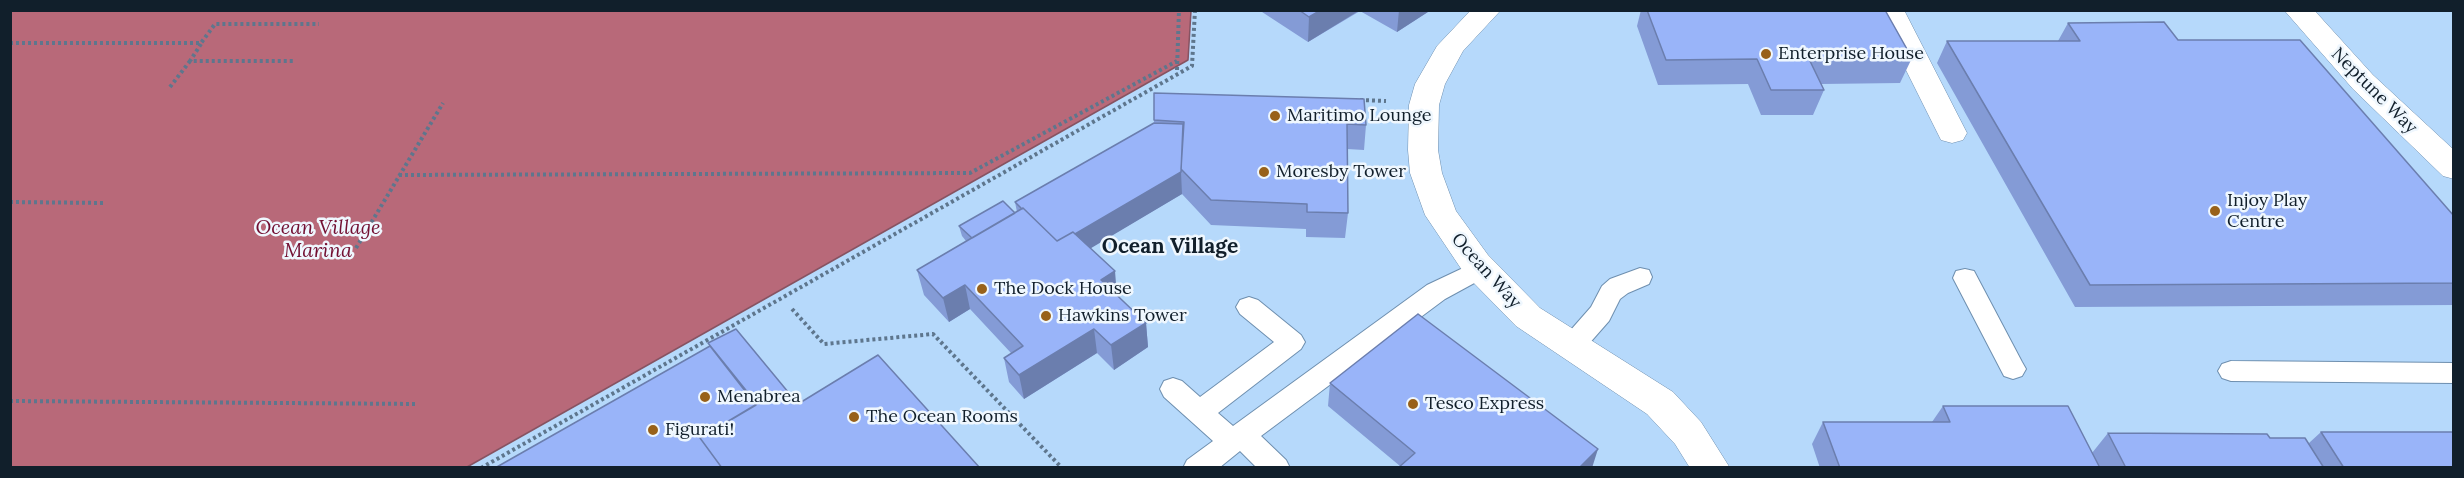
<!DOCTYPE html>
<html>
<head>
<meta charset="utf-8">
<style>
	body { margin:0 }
	#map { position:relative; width:2464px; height:478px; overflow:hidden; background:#b6d9fb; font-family:Lora,serif }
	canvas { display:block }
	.frame { position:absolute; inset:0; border:12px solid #111f2b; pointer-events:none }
</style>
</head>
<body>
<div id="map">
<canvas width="2464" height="478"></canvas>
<div class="frame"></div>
</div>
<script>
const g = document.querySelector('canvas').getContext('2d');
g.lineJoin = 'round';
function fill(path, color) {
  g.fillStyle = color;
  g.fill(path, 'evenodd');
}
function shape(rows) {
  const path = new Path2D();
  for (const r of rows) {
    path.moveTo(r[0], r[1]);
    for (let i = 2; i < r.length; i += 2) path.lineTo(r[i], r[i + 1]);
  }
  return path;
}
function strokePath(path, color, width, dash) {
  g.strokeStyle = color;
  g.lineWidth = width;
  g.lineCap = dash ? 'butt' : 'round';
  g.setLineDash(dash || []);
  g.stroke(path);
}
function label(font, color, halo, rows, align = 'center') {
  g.font = font + ' Lora,serif';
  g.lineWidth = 5;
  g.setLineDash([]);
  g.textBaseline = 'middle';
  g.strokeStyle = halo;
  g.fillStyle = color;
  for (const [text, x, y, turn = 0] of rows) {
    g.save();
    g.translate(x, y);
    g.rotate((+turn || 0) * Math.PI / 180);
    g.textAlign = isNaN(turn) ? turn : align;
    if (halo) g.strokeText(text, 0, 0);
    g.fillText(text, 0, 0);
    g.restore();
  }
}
const water = shape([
	[10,11,1191,10,1191,11,1188,60,467,467,11,468,10,11]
]);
fill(water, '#b86979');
strokePath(water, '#865362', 1.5);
const lane = shape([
	[1480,260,1489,263,1492,269,1489,275,1445,299,1261,436,1286,460,1290,468,1257,468,1240,451,1219,468,1183,468,1187,460,1213,441,1164,397,1160,389,1164,381,1173,378,1182,381,1200,397,1274,342,1240,314,1236,307,1240,300,1249,297,1258,300,1301,335,1305,342,1301,349,1218,413,1233,426,1427,285,1480,260],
	[1640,268,1649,270,1652,277,1649,284,1628,293,1620,299,1609,321,1580,354,1571,357,1562,354,1558,347,1562,340,1591,307,1602,286,1610,279,1640,268],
	[1965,269,1974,271,2022,362,2026,369,2022,376,2013,379,2004,376,1953,278,1956,271,1965,269],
	[2231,361,2454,363,2454,383,2231,381,2222,378,2218,371,2222,364,2231,361]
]);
const street = shape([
	[1471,10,1501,10,1463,51,1445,84,1439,105,1438,150,1442,173,1456,211,1488,255,1540,308,1673,392,1701,422,1730,468,1690,468,1675,444,1647,414,1516,326,1464,273,1425,215,1410,173,1408,150,1409,105,1415,84,1437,46,1471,10],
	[1876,10,1904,10,1967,133,1963,140,1952,143,1941,140,1876,10],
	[2284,10,2314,10,2373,75,2454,150,2454,179,2443,176,2353,89,2284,10]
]);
strokePath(lane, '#6e8faf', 2);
strokePath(street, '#6e8faf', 1);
strokePath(shape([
	[10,43,201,43,215,24,319,24],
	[201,44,190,61,293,61],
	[1177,70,1179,10],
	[170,87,190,61],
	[1360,100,1386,101],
	[399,175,970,173,1177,61],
	[10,202,104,203],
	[356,248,443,103],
	[792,309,824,344,933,334,1062,468],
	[10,401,418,404],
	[481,468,1192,66,1195,10]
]), '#5e768d', 4, [3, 3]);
fill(lane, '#fff');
fill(street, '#fff');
fill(shape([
	[1259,10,1431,10,1397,32,1360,11,1308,42],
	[1641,10,1885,10,1912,58,1900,83,1821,84,1824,90,1813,115,1761,115,1748,84,1658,85,1637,26],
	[2068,23,2178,40,2454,216,2454,305,2075,307,1937,63,1947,41,2058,41],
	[1154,93,1366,125,1364,150,1347,149,1348,213,1345,238,1306,237,1306,229,1211,225,1182,194,1090,248,1117,295,1146,323,1148,347,1114,370,1097,353,1024,399,1009,382,1004,358,1011,353,970,309,949,322,924,295,917,270,966,241,962,236,959,226,1015,213,1017,212,1015,202,1154,123],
	[1330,383,1598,449,1400,466,1328,406],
	[1943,406,2092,453,2108,433,2270,438,2309,443,2321,432,2454,468,1820,468,1812,444,1823,422,1932,422]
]), '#849bd6');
fill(shape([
	[1321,10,1360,10,1308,42,1309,17],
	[1399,10,1431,10,1397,32],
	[1181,172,1182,194,1061,266,1057,244],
	[1115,271,1117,296,1101,280],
	[965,285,970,309,949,322,943,298],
	[1146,323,1148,347,1114,370,1111,345],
	[1094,329,1097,353,1024,399,1019,375],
	[1598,449,1592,468,1579,468]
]), '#6b7eae');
const building = shape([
	[1299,10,1321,10,1309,17,1299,10],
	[1647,10,1885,10,1912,58,1809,59,1824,90,1771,90,1757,59,1666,60,1647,10],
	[2164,22,2178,40,2300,40,2454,216,2454,283,2090,285,1947,41,2080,41,2068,23,2164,22],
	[1154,93,1364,99,1366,125,1347,124,1348,213,1307,212,1307,204,1211,200,1181,169,1184,122,1154,120,1154,93],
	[1154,123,1183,124,1181,172,1075,234,1073,232,1057,241,1023,208,1022,209,1015,202,1154,123],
	[1003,201,1015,213,972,238,959,226,1003,201],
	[1023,208,1057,241,1073,232,1115,271,1101,280,1146,323,1111,345,1094,329,1019,375,1004,358,1023,346,965,285,943,298,917,270,1023,208],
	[1418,314,1598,449,1579,468,1398,468,1415,453,1330,383,1418,314],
	[736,329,798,404,878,355,980,468,722,468,700,438,757,404,708,343,736,329],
	[710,346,756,405,700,438,722,468,495,468,710,346],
	[1943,406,2068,406,2100,468,1840,468,1823,422,1950,422,1943,406],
	[2321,432,2454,432,2454,468,2344,468,2321,432],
	[2108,433,2267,434,2270,438,2305,438,2324,468,2126,468,2108,433]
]);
fill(building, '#99b4f9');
strokePath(building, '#6b7eae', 1.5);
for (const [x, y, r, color] of [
	[1766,54,6,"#98611a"],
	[1275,116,6,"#98611a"],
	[1264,172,6,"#98611a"],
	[2215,211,6,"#98611a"],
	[982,289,6,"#98611a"],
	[1046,316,6,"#98611a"],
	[705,397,6,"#98611a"],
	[1413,404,6,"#98611a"],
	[854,417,6,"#98611a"],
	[653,430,6,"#98611a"]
]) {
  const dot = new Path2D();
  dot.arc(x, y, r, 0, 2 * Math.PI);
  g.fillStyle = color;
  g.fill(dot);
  strokePath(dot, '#eff7fe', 2);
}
label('18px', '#111f2b', '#eff7fe', [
	["Enterprise House",1778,54],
	["Maritimo Lounge",1287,116],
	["Moresby Tower",1276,172],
	["Injoy Play",2227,201],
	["Centre",2227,222],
	["The Dock House",994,289],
	["Hawkins Tower",1058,316],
	["Menabrea",717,397],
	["Tesco Express",1425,404],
	["The Ocean Rooms",866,417],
	["Figurati!",665,430]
], 'left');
label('18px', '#111f2b', '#eff7fe', [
	["Neptune Way",2374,91,45],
	["Ocean Way",1486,271,48]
]);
label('italic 20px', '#720e31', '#eff7fe', [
	["Ocean Village",318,228],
	["Marina",318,251]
]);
label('bold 21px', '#111f2b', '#eff7fe', [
	["Ocean Village",1170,247]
]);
</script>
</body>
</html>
